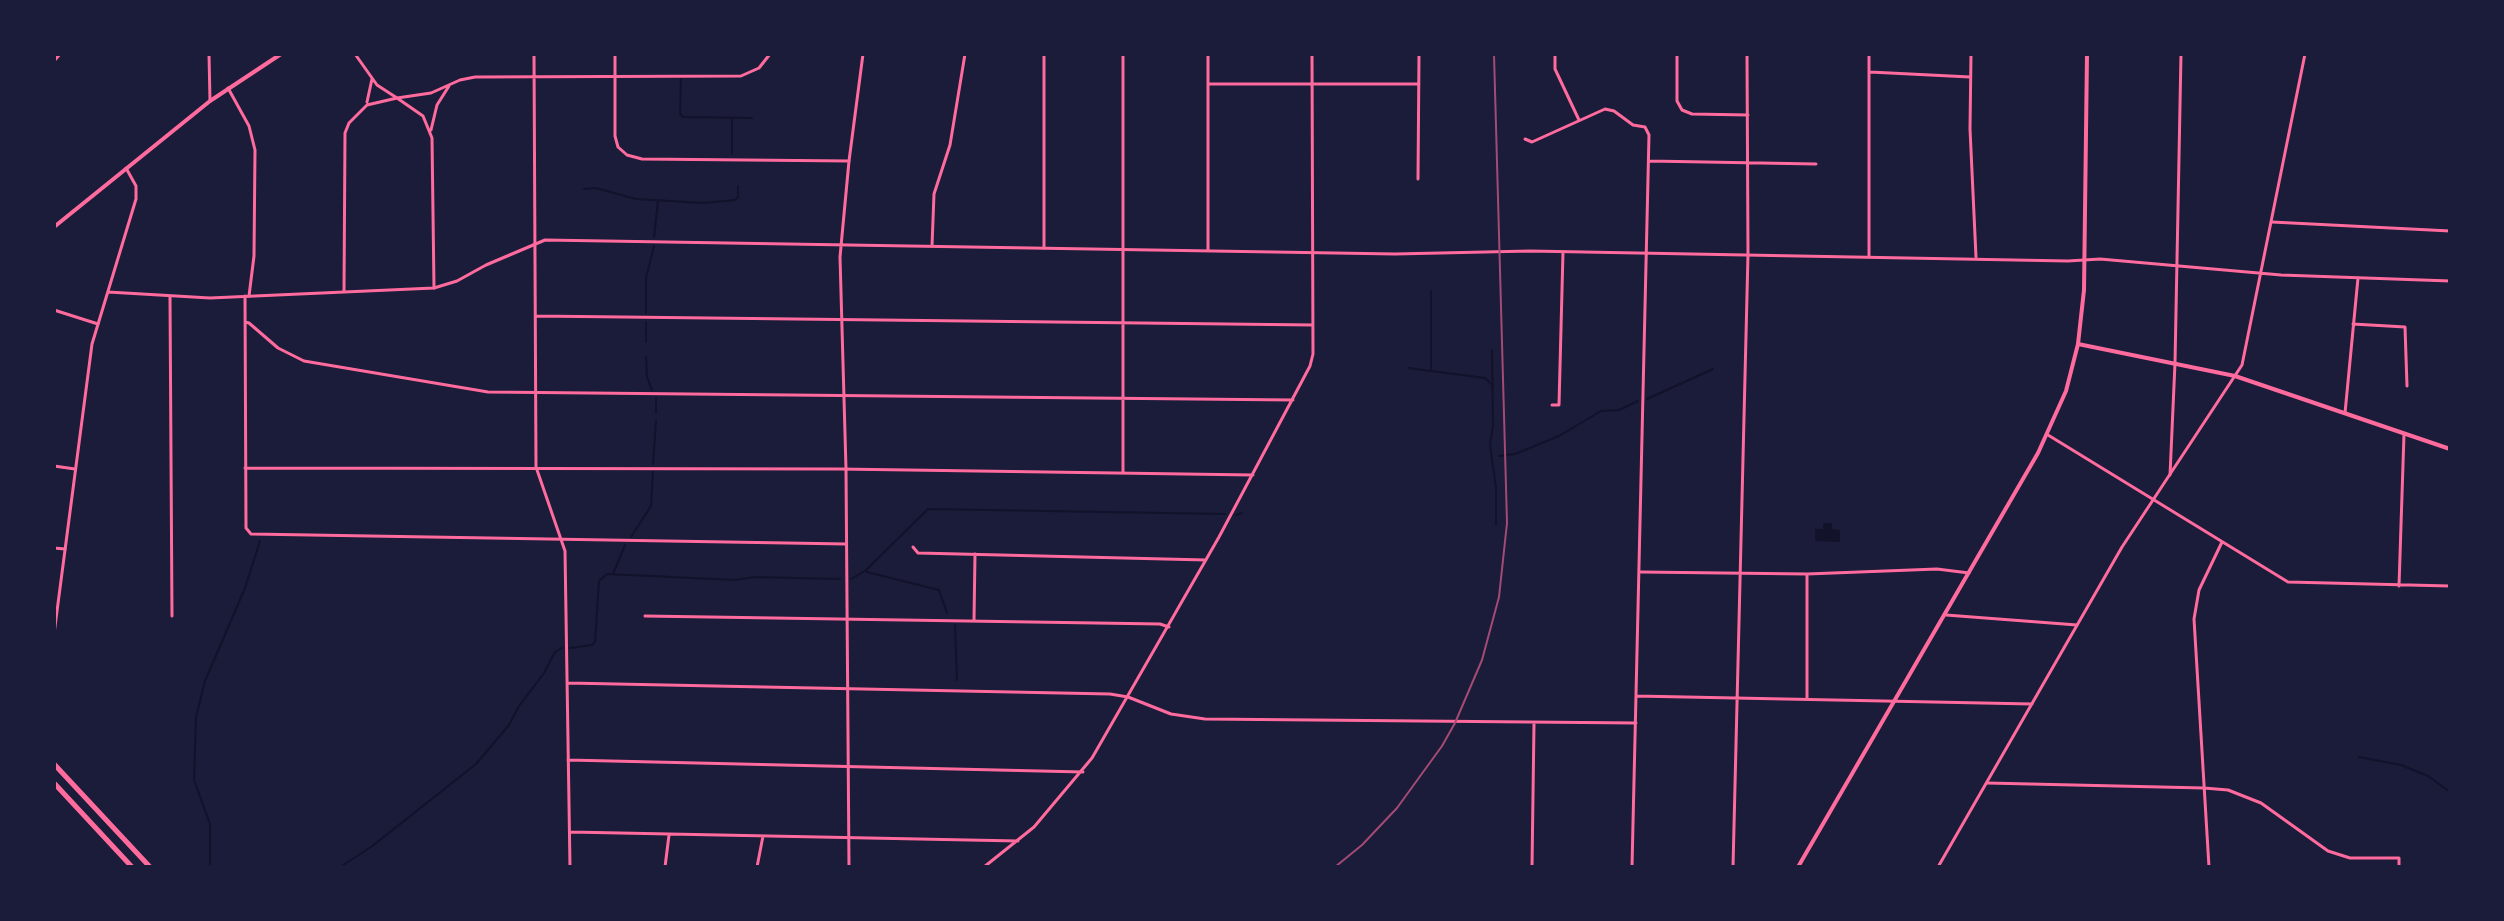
<!DOCTYPE html>
<html>
<head>
<meta charset="utf-8">
<style>
	body { margin:0 }
	#map { position:relative; width:2504px; height:921px; overflow:hidden; background:#1b1b3a; font-family:Figtree,sans-serif }
	canvas { display:block }
	.frame { position:absolute; inset:0; border:56px solid #1b1b3a; pointer-events:none }
</style>
</head>
<body>
<div id="map">
<canvas width="2504" height="921"></canvas>
<div class="frame"></div>
</div>
<script>
const g = document.querySelector('canvas').getContext('2d');
g.lineJoin = 'round';
function fill(path, color) {
  g.fillStyle = color;
  g.fill(path, 'evenodd');
}
function shape(rows) {
  const path = new Path2D();
  for (const r of rows) {
    path.moveTo(r[0], r[1]);
    for (let i = 2; i < r.length; i += 2) path.lineTo(r[i], r[i + 1]);
  }
  return path;
}
function strokePath(path, color, width, dash) {
  g.strokeStyle = color;
  g.lineWidth = width;
  g.lineCap = dash ? 'butt' : 'round';
  g.setLineDash(dash || []);
  g.stroke(path);
}
fill(shape([
	[1823,523,1832,523,1832,529,1840,530,1840,542,1815,541,1815,529,1823,529]
]), '#12122b');
strokePath(shape([
	[681,79,680,114,683,117,752,118],
	[732,154,732,119],
	[584,189,596,188,636,199,703,203,735,200,738,197,738,186],
	[654,237,658,201],
	[1431,291,1431,369],
	[646,313,646,278,654,246],
	[646,342,646,322],
	[1492,350,1493,426,1490,445,1496,488,1496,525],
	[646,357,647,377,652,390],
	[1408,368,1485,378,1491,384],
	[1647,399,1713,369],
	[656,413,656,398],
	[1499,456,1515,454,1559,436,1601,411,1619,410,1638,401],
	[653,464,656,421],
	[1236,515,1242,513],
	[631,537,651,506,653,472],
	[867,572,939,590,947,613],
	[613,574,625,545],
	[851,579,865,571,928,509,1225,514],
	[955,625,957,680],
	[570,648,592,645,595,642,599,581,607,574,735,580,755,577,840,579],
	[2359,757,2401,765,2428,776,2450,792],
	[210,867,210,824,194,780,196,717,205,681,245,588,260,541],
	[340,867,371,847,476,764,509,725,519,706,544,673,555,652,562,648]
]), '#12122b', 2);
strokePath(shape([
	[209,54,210,101],
	[355,54,377,85,397,98,431,93,460,80,475,77,741,76,759,68,770,54],
	[534,54,536,467,565,551,570,867],
	[615,54,615,136,618,147,627,155,642,159,849,161],
	[1044,54,1044,248],
	[1123,54,1123,473],
	[1208,54,1208,250],
	[1555,54,1555,69,1579,120],
	[1677,54,1677,101,1682,110,1692,114,1748,115],
	[1869,54,1869,256],
	[1971,54,1970,129,1976,257],
	[54,61,60,54],
	[1870,72,1970,77],
	[1208,84,1419,84],
	[228,88,249,126,255,150,254,256,249,296],
	[367,102,372,79],
	[431,130,437,105,449,86],
	[1525,139,1532,142,1605,109,1614,111,1633,125,1645,127,1649,135,1632,867],
	[1649,161,1816,164],
	[1418,179,1419,54],
	[2272,222,2450,231],
	[932,246,934,194,950,145,965,54],
	[344,291,345,133,349,123,367,105,397,98,423,116,432,138,434,288],
	[245,296,246,528,251,534,846,544],
	[170,297,172,616],
	[54,310,98,324],
	[536,316,1313,325],
	[245,322,249,323,278,348,304,361,488,392,1293,400],
	[2353,324,2405,327,2407,386],
	[1552,405,1559,405,1563,252],
	[2345,413,2358,278],
	[2048,435,2288,582,2450,586],
	[54,466,75,469],
	[245,468,839,469,1253,475],
	[2170,475,2175,363,2181,54],
	[913,547,918,553,1206,560],
	[54,548,65,549],
	[1641,572,1807,574,1937,569,1969,573],
	[1807,574,1807,698],
	[2399,586,2404,434],
	[1946,615,2077,625],
	[645,616,1160,624,1169,627],
	[974,620,975,554],
	[567,683,1110,694,1128,697,1171,714,1205,719,1636,723],
	[1636,696,2032,704],
	[568,760,1083,772],
	[1987,783,2204,788,2228,790,2261,803,2328,851,2350,858,2399,858,2399,867],
	[570,832,1018,841],
	[665,867,669,835],
	[757,867,763,836],
	[984,867,1034,827,1092,758,1219,537,1310,366,1313,354,1312,54],
	[1532,867,1534,724],
	[1733,867,1748,254,1747,54],
	[2209,867,2194,619,2199,590,2222,542]
]), '#ff6b9d', 3);
strokePath(shape([
	[108,292,210,298,434,288,457,281,486,265,545,240,1395,254,1530,251,2068,261,2100,259,2281,275,2450,281],
	[54,634,92,344,136,199,136,186,126,168],
	[849,867,846,469,840,257,849,161,863,54],
	[1938,867,2122,547,2242,365,2305,54]
]), '#ff6b9d', 3);
strokePath(shape([
	[54,227,210,101,281,54],
	[2078,344,2235,376,2450,449]
]), '#ff6b9d', 4);
strokePath(shape([
	[1798,867,2038,453,2066,391,2078,344,2084,290,2087,54]
]), '#ff6b9d', 4);
strokePath(shape([
	[54,764,150,867],
	[54,783,132,867]
]), '#ff6b9d', 5);
strokePath(shape([
	[1335,867,1362,845,1397,808,1442,746,1455,723,1482,660,1499,597,1507,523,1494,54]
]), '#a44b75', 2);
</script>
</body>
</html>
